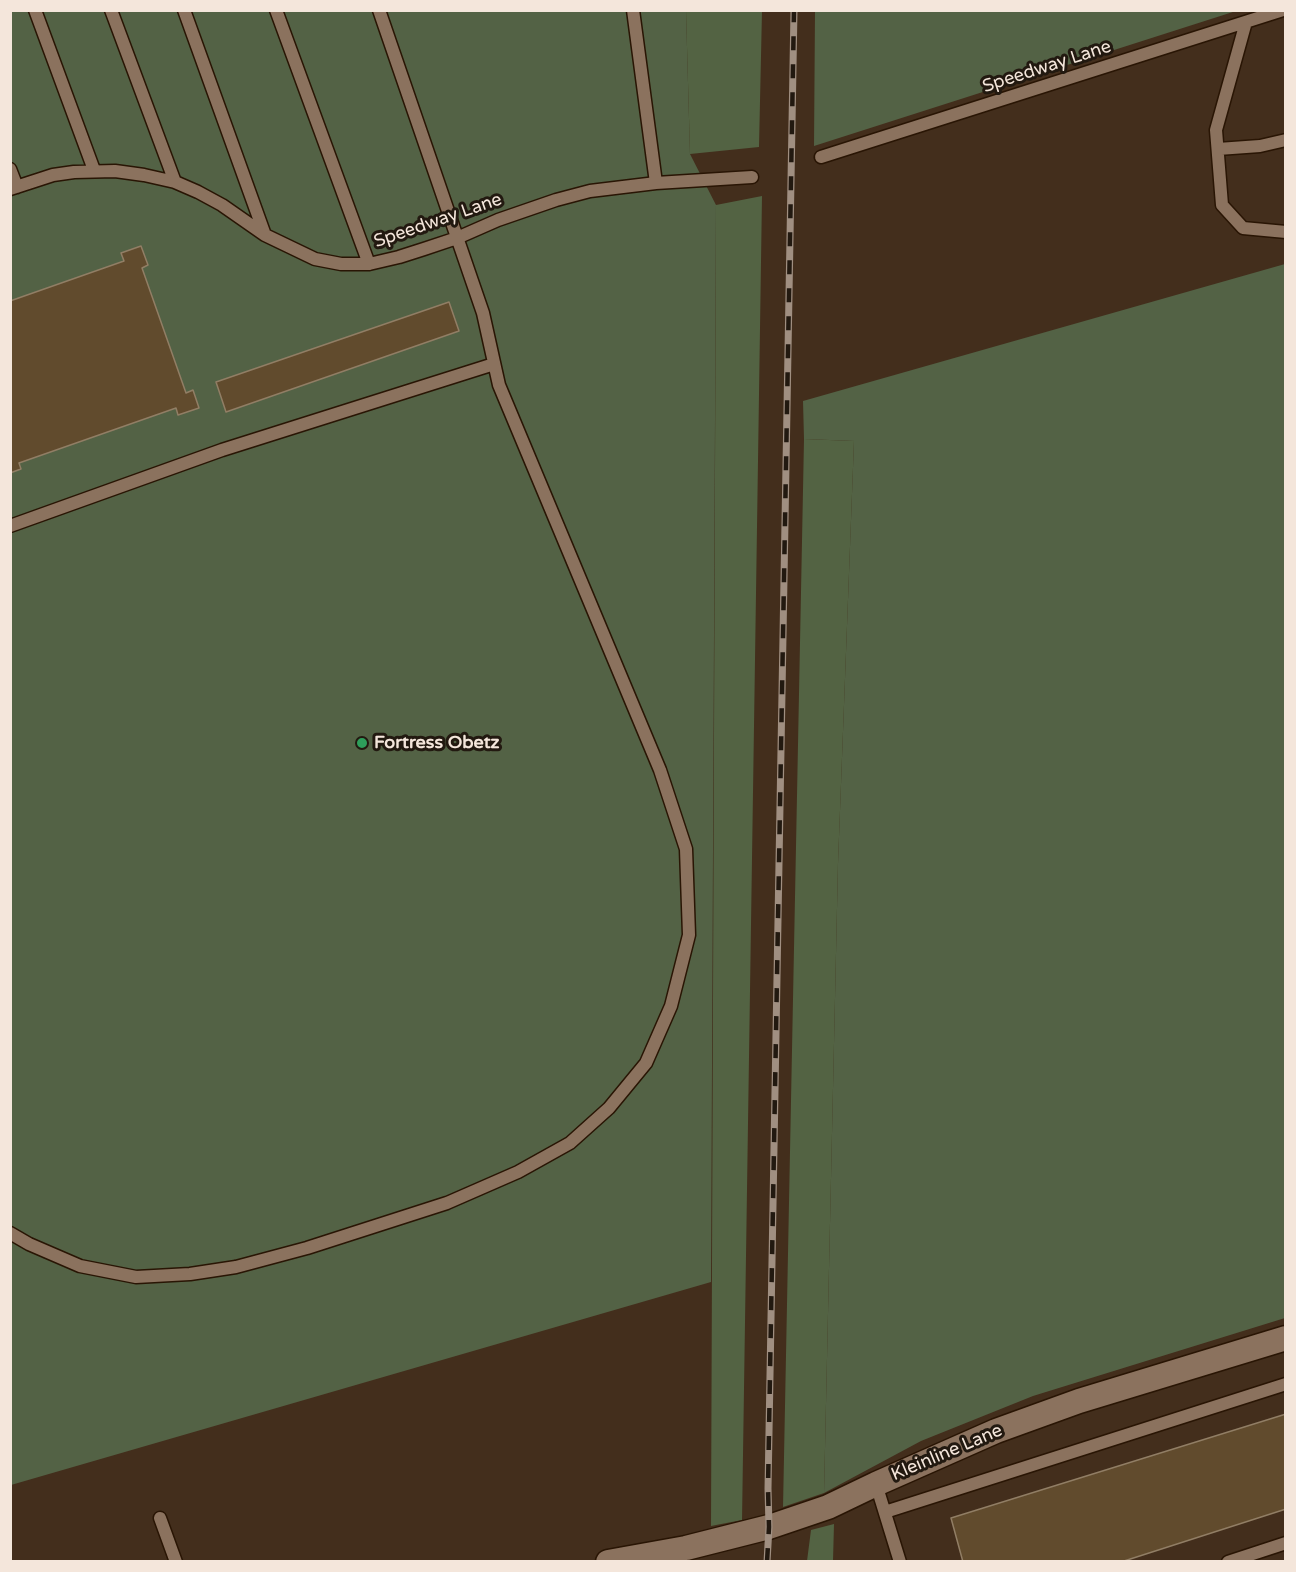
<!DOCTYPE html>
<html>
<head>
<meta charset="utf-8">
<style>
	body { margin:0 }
	#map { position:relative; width:1296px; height:1572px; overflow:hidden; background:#432e1c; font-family:"Varela Round",sans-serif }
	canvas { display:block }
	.frame { position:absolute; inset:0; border:12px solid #f4e6db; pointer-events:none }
</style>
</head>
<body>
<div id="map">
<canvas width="1296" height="1572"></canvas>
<div class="frame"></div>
</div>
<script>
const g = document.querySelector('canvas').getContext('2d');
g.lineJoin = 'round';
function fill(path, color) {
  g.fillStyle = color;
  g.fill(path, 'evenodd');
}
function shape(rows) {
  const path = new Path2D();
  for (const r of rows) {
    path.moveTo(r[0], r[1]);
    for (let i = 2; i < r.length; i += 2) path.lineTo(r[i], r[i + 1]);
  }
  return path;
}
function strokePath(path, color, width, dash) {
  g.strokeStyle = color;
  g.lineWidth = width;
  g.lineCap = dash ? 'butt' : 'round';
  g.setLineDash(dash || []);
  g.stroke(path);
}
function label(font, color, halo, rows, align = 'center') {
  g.font = font + ' "Varela Round",sans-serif';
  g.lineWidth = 6;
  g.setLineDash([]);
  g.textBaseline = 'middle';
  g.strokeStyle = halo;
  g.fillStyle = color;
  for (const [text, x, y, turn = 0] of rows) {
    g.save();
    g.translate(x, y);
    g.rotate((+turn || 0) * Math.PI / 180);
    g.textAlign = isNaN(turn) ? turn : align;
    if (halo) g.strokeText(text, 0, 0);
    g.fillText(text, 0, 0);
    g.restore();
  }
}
fill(shape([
	[11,11,686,11,690,154,716,205,711,1282,11,1485],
	[815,11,815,10,1236,11,814,146],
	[1285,264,1285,1318,1033,1396,921,1441,824,1493,838,863,854,441,804,439,803,401]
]), '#536245');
fill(shape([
	[686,11,762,11,759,147,690,154],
	[762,196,742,1520,711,1526,716,205],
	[804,439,854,441,838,863,824,1493,783,1507],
	[834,1524,833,1561,807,1561,811,1530]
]), '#536343');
const building = shape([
	[141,246,148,265,142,268,186,393,193,390,199,408,178,415,176,408,19,463,21,469,10,473,10,301,124,261,121,253,141,246],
	[449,302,459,331,226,412,216,382,449,302],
	[1286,1414,1286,1509,1121,1562,963,1562,951,1518,1286,1414]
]);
fill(building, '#614b2d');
strokePath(building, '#917e65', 1.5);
const lane = shape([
	[35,10,94,170],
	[111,10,175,182],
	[184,10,265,235],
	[276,10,369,264],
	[633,10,656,183],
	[1246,22,1216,130,1222,205,1243,228,1286,232],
	[1218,149,1260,146,1286,140],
	[821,157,1283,10],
	[10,169,17,187],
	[10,189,53,175,74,172,115,171,144,175,175,182,198,192,222,205,265,235,315,259,341,264,369,264,399,257,424,249,457,238,498,220,556,200,590,191,656,183,752,177],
	[10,526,222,450,494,364],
	[10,1233,29,1244,80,1266,136,1277,190,1274,236,1267,307,1248,447,1203,518,1172,570,1143,609,1108,646,1063,671,1006,689,935,686,849,660,770,499,385,483,313,379,10],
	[876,1484,900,1562],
	[885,1512,1286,1384],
	[160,1518,176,1562],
	[1228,1562,1286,1543]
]);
const street = shape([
	[608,1562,686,1548,769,1527,828,1507,876,1484,996,1431,1079,1401,1286,1338]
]);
strokePath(lane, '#291504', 15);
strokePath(street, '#291504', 27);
strokePath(lane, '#8b725e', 12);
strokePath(street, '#8b725e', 24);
const rail = shape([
	[767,1562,769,1527,768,1488,794,10]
]);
strokePath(rail, '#a08f81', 7);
strokePath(rail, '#221910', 4.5, [14]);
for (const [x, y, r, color] of [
	[362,743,6,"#2e9e5b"]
]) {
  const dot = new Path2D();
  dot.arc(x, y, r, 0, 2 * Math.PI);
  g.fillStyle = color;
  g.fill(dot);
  strokePath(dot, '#221910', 2);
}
label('18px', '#f4e6db', '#221910', [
	["Speedway Lane",1047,67,-18],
	["Speedway Lane",438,221,-19],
	["Kleinline Lane",947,1453,-23]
]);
label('bold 18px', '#f4e6db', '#221910', [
	["Fortress Obetz",374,743]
], 'left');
</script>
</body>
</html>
